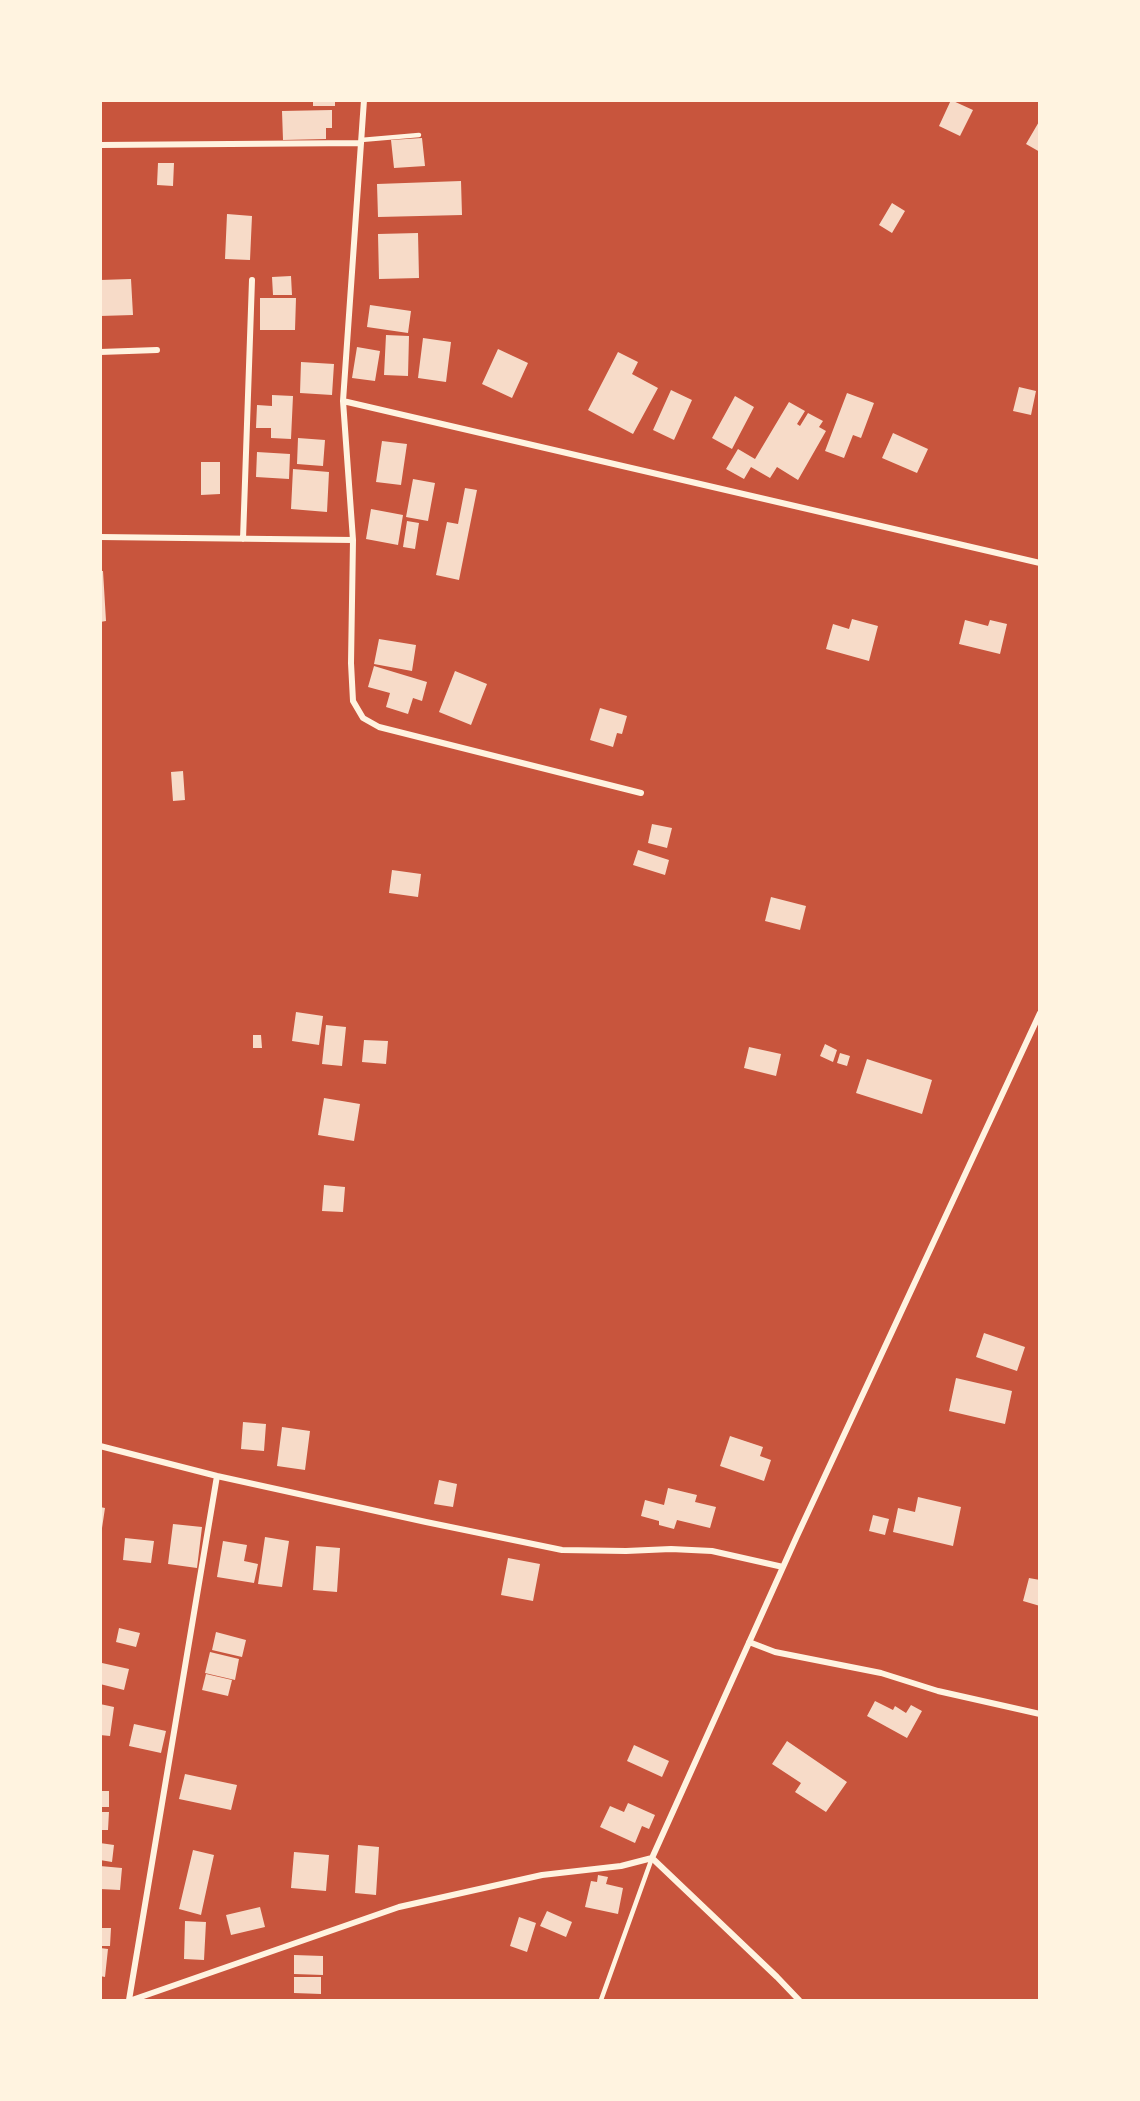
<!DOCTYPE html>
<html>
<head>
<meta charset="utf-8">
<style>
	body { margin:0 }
	#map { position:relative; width:1140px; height:2101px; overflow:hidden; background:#c8553d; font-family:"Open Sans",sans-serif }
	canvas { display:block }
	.frame { position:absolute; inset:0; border:102px solid #fff3e0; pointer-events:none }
</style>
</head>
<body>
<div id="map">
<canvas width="1140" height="2101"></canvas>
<div class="frame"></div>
</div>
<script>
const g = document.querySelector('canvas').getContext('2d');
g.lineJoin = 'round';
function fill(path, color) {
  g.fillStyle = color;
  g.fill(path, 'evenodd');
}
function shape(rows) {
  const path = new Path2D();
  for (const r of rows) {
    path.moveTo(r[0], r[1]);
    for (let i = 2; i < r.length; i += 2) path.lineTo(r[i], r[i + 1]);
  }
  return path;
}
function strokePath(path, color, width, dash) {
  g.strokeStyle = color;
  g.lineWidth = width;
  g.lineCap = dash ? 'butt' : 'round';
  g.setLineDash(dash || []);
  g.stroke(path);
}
fill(shape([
	[313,100,335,100,335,106,313,106],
	[951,100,973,110,960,136,939,126],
	[332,110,332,128,326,128,326,139,283,140,282,111],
	[1040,120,1040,152,1026,144],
	[422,138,425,166,394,168,391,140],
	[158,163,174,163,173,186,157,185],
	[461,181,462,215,378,217,377,184],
	[892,203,905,211,892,233,879,225],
	[227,214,252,216,250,260,225,259],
	[418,233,419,278,379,279,378,234],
	[291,276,292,295,273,295,272,277],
	[131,279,133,315,100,316,100,280],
	[260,298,296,298,295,330,260,330],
	[370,305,411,311,408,333,367,327],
	[386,335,409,336,408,376,384,375],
	[423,338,451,342,446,382,418,378],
	[357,347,380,351,375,381,352,378],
	[498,349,528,363,512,398,482,384],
	[618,352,638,362,632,374,658,388,633,434,588,410],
	[301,362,334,364,332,395,300,393],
	[1019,387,1036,391,1031,415,1013,411],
	[671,390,692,400,674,440,653,430],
	[847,393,874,403,861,438,853,435,844,458,825,451],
	[272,395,293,396,291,439,271,438,271,428,256,428,257,405,272,406],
	[735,396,754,407,732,449,712,438],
	[789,402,805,411,797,424,800,426,808,413,823,421,819,427,826,431,798,480,777,467,770,478,751,467,744,479,726,469,738,449,755,459],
	[893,433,928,449,917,473,882,458],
	[298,438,325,440,323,466,297,464],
	[382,441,407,444,401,485,376,482],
	[257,452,290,454,289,479,256,477],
	[201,462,220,462,220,494,201,495],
	[293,469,329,472,327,512,291,509],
	[413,479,435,483,428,521,406,517],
	[465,488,477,490,459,580,436,575,447,522,458,524],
	[371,509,403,515,398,545,366,539],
	[407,521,419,523,415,549,403,547],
	[100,571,103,571,106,621,100,622],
	[852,619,878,626,869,661,826,649,833,624,849,629],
	[965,620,988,626,990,620,1007,624,1000,654,959,644],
	[379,639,416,645,412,671,374,664],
	[374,666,427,682,422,701,413,698,408,714,386,707,390,693,368,687],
	[455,671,487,684,471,725,439,712],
	[600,708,627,716,622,734,617,733,613,747,590,740],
	[183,771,185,800,173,801,171,772],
	[652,824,672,828,667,848,648,843],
	[638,850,669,860,665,875,633,865],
	[392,870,421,874,418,897,389,893],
	[771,897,806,906,800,930,765,921],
	[296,1012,323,1016,319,1045,292,1041],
	[326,1025,346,1027,342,1066,322,1064],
	[253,1035,261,1035,262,1048,253,1048],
	[364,1040,388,1041,386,1064,362,1062],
	[825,1044,837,1050,833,1062,820,1056],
	[749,1047,781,1054,776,1076,744,1068],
	[840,1053,850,1056,847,1066,837,1063],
	[867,1059,932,1080,922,1114,856,1093],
	[324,1098,360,1104,354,1141,318,1135],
	[324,1185,345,1187,343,1212,322,1211],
	[984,1333,1025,1347,1017,1371,976,1357],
	[956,1378,1012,1391,1005,1424,949,1411],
	[243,1422,266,1424,264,1451,241,1449],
	[282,1427,310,1431,305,1470,277,1466],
	[730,1436,763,1447,760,1456,771,1460,764,1481,720,1466],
	[439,1480,457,1484,453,1507,434,1504],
	[668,1488,697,1495,695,1502,716,1507,710,1528,677,1520,674,1529,659,1525,659,1521,641,1516,645,1500,664,1505],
	[918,1497,961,1507,953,1546,893,1532,898,1508,915,1512],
	[100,1507,105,1508,102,1528,100,1528],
	[873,1515,889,1519,885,1535,869,1531],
	[173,1524,202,1527,197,1568,168,1564],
	[265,1537,289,1541,282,1587,258,1584],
	[125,1538,154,1541,151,1563,123,1560],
	[223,1541,247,1545,244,1561,258,1564,254,1583,217,1577],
	[316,1546,340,1548,337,1592,313,1590],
	[508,1558,540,1564,533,1601,501,1595],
	[1029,1578,1040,1580,1040,1606,1023,1601],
	[119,1628,140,1633,136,1647,116,1642],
	[216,1632,246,1640,242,1657,212,1650],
	[210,1652,239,1659,235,1680,205,1673],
	[102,1663,129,1669,124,1690,100,1684],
	[206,1674,232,1680,228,1696,202,1690],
	[875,1701,893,1710,895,1706,906,1713,911,1705,922,1711,907,1738,867,1716],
	[100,1704,114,1707,110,1736,100,1735],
	[134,1724,166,1731,161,1753,129,1746],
	[787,1741,847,1782,826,1812,795,1792,801,1783,772,1764],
	[634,1745,669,1761,662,1777,627,1761],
	[185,1774,237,1785,231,1810,179,1799],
	[100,1791,109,1791,109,1807,100,1807],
	[628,1803,655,1815,649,1829,642,1826,635,1843,600,1827,610,1806,624,1812],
	[100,1812,109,1812,108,1830,100,1830],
	[100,1843,114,1845,112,1862,100,1860],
	[358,1845,379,1847,376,1895,355,1893],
	[193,1850,214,1855,201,1915,179,1909],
	[294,1852,329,1855,326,1891,291,1888],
	[100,1866,122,1868,120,1890,100,1889],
	[598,1875,608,1877,606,1884,623,1888,618,1914,585,1907,591,1881,597,1882],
	[260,1907,265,1927,231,1935,226,1915],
	[547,1911,572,1922,566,1937,540,1926],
	[519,1917,536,1923,527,1952,510,1946],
	[185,1921,206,1922,204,1960,184,1959],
	[100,1928,111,1928,110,1946,100,1946],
	[100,1948,108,1949,105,1977,100,1976],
	[294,1955,323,1956,323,1975,294,1974],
	[294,1977,321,1977,321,1994,294,1993]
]), '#f7dbc8');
strokePath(shape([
	[361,140,419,135],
	[601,2000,652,1858]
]), '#fff3e0', 4.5);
strokePath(shape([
	[364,100,343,401,353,540,351,663,353,701,363,718,379,727,641,793],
	[100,145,361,143],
	[100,352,157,350],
	[343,401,1040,563],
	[100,537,353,540],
	[243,539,252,280],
	[100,1446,217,1476,426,1522,562,1550,626,1551,671,1549,712,1551,783,1567],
	[749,1642,775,1652,881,1673,938,1691,1040,1714],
	[652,1858,797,1536,1040,1013],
	[129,2000,217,1476],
	[132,2000,399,1907,542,1875,621,1866,652,1858,777,1977,799,2000]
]), '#fff3e0', 6);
</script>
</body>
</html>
